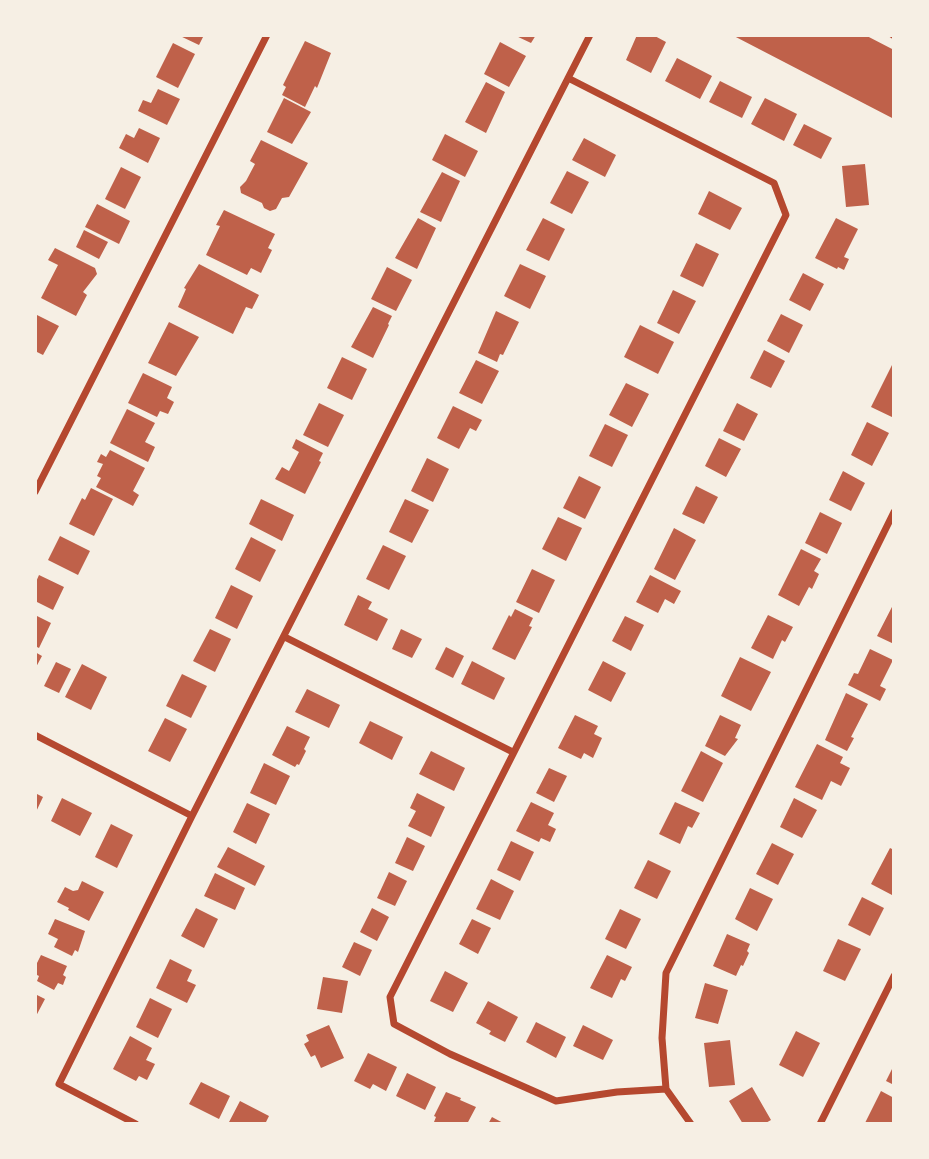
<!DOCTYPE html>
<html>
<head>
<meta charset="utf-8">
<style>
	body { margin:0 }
	#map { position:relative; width:929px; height:1159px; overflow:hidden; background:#f6efe4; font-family:"Asap Condensed",sans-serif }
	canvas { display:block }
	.frame { position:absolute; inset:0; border:37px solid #f6efe4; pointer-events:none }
</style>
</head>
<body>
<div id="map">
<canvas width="929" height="1159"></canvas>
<div class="frame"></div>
</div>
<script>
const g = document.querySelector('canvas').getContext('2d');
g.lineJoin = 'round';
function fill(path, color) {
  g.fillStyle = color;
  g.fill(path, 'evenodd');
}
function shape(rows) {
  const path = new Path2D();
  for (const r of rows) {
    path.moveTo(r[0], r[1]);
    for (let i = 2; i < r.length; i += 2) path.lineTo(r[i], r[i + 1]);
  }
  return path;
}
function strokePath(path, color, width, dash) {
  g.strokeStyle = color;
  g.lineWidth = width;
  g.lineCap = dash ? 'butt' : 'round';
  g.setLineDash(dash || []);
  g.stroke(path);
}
fill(shape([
	[178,35,204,35,199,45],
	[514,35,536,35,531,43],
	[637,35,653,35,666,42,651,73,626,60],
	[732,35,865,35,894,50,894,119],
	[305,41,331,53,317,88,315,86,305,107,282,95,286,87,283,85],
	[500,42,526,56,509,87,484,74],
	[173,43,195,54,178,88,156,77],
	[677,58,712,76,700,99,665,81],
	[720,81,752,97,742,118,709,102],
	[486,82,505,92,486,133,465,122],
	[158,89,180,99,167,125,138,111,143,100,151,103],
	[284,98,311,112,292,144,267,132],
	[765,98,797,114,784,141,751,124],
	[804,124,832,138,821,159,793,145],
	[139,128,160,138,148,163,119,148,126,134,134,138],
	[445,134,478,151,465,177,432,160],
	[584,138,616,155,605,177,572,160],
	[261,140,308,163,289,197,282,198,276,209,270,211,264,208,262,203,241,193,240,187,246,181,255,164,250,161],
	[865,164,869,205,846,207,842,166],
	[121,167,141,177,125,209,105,199],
	[567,171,589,182,572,214,550,203],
	[442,172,460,181,441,222,420,212],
	[709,191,742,208,730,230,698,214],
	[97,204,130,221,119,244,85,227],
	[224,210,275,234,268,248,272,250,261,273,251,268,247,275,206,255,220,226,216,225],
	[418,218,436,228,417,269,395,258],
	[543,218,565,229,549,261,526,250],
	[836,218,858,229,844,257,849,259,844,270,838,267,837,269,815,258],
	[84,230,108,242,99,259,76,247],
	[696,243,719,254,703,287,680,276],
	[55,248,95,268,97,274,83,292,87,295,76,316,41,298,58,265,48,260],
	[199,264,259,295,252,309,246,307,233,334,178,307,186,289,184,288],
	[520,264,546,276,530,309,504,296],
	[387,267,412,280,396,311,371,299],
	[803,273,824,284,810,311,789,300],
	[673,290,696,301,679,334,657,323],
	[373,307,392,316,388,324,389,325,373,358,351,347],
	[496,311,519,322,503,355,500,354,497,362,478,353],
	[781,314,803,325,789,353,767,341],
	[37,315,59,326,43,355,35,351,35,319],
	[169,322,199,337,176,376,148,363],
	[640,325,674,342,658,374,624,357],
	[764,350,785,361,771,388,750,378],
	[342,357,367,369,352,400,327,388],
	[476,360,499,371,482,404,459,393],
	[894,361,894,418,871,407],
	[143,373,172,387,167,398,174,402,168,414,160,411,157,417,128,403],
	[626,383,649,394,632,427,609,415],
	[319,403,344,415,328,447,303,435],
	[737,403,758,414,744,441,723,431],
	[453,406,482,420,476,431,470,428,459,449,437,438],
	[127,409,155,423,145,442,155,447,148,462,110,443],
	[867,422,889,433,872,466,851,455],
	[605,424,628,435,612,467,589,456],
	[719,438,741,449,726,477,705,466],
	[296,439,323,453,319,461,321,462,305,494,275,479,282,467,289,471,299,452,292,448],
	[110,450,145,468,133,491,139,495,133,506,96,487,101,478,97,476,103,464,97,462,101,454,106,457],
	[427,458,449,469,433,502,411,491],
	[843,471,865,483,851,511,829,500],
	[579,476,601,487,585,519,563,508],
	[696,486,718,497,704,524,682,514],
	[91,488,113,499,94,536,69,524,82,498,85,500],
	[261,499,294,515,282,541,249,524],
	[405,499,429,510,412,543,389,532],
	[820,512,842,523,827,554,805,543],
	[558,517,582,528,566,561,542,549],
	[674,528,696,540,675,580,654,569],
	[60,536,90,551,78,575,48,560],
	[251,537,276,550,260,582,235,569],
	[383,545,406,556,389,590,366,579],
	[801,549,821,559,814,571,819,574,812,589,809,587,799,606,778,595],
	[532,569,555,580,539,613,516,602],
	[39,575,64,587,53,610,35,601,35,584],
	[650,575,681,591,674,604,665,599,658,613,636,602],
	[231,585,253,596,237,629,215,618],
	[358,595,372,602,368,609,388,619,377,641,344,625],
	[894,603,894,644,877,636],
	[515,609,533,618,529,626,532,627,515,660,492,649,509,615,511,617],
	[35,615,51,623,39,648,35,646],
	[768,615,793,627,785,642,782,640,773,659,751,648],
	[625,616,644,625,631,651,612,641],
	[210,629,231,639,215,672,193,661],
	[401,629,422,639,412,658,392,649],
	[446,647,464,656,453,678,435,669],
	[870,649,893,660,880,686,886,689,880,701,848,685,854,673,858,674],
	[35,652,42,656,35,669],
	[740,657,771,672,751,711,721,696],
	[472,661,505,678,494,700,461,684],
	[603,661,626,673,611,702,588,690],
	[56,662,71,669,59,693,44,686],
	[82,664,107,677,91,710,65,697],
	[182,674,207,686,191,718,166,706],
	[307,689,340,705,329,728,295,712],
	[846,693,868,704,851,737,854,738,847,751,825,740],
	[575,715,598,726,594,734,602,738,593,758,584,753,581,759,558,748],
	[720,715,741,725,735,738,738,739,725,756,705,746],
	[165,718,187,729,170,762,148,751],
	[370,721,403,737,392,760,359,743],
	[287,726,310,737,304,749,306,751,299,765,297,764,295,767,272,755],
	[817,744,843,757,840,763,850,768,841,786,831,781,822,800,795,787],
	[431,751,465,768,454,791,419,774],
	[701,751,723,763,703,802,681,791],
	[264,763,290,776,276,805,250,793],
	[549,768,567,776,554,802,536,793],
	[35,793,43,797,35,814],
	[417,793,445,807,431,837,408,826,416,811,410,808],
	[62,798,92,813,80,836,51,821],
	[794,798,817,810,802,838,780,827],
	[531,802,554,813,548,825,556,829,550,842,541,838,539,842,516,831],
	[675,802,700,813,692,828,688,826,680,844,659,834],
	[247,803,270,814,256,844,233,832],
	[111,824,133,835,117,868,95,857],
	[407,837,425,846,413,871,395,863],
	[511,841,534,852,520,881,497,870],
	[772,843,794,854,778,885,756,874],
	[228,847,265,866,255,886,217,867],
	[890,848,894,850,892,895,871,884],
	[648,860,671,871,657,899,634,888],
	[389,872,407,881,395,906,377,898],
	[215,873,245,888,235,910,204,896],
	[491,879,514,891,500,920,476,909],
	[82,881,104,892,89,921,68,910,69,908,57,902,65,887,73,891,78,890],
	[750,888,773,899,757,931,735,919],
	[862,897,884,908,870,936,848,925],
	[196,908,218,919,204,948,181,936],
	[372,908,389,917,377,941,360,932],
	[620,909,641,919,626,949,605,939],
	[55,919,85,931,78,952,75,950,72,956,54,947,58,939,48,934],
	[472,919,491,928,478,954,459,944],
	[727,934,750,944,747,951,749,953,743,966,741,965,736,976,713,966],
	[838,939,861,949,845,981,823,971],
	[354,942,372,950,360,976,342,967],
	[41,955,67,966,63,975,66,977,63,985,58,983,54,990,37,981,39,976,35,974,35,967],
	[607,955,632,967,625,981,621,979,612,998,590,988],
	[170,959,192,970,187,981,196,985,187,1003,156,988],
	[445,971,468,983,453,1012,430,1001],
	[323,977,348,981,342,1013,317,1009],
	[705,983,728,990,718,1024,695,1018],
	[35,994,45,999,35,1018],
	[150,998,172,1009,158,1038,136,1027],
	[488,1001,518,1017,505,1042,489,1034,491,1031,476,1023],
	[536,1022,566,1037,556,1058,526,1042],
	[329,1025,344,1058,321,1068,315,1055,311,1057,304,1044,309,1041,306,1035],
	[583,1025,613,1040,603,1060,573,1046],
	[796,1031,820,1043,803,1077,779,1065],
	[130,1036,152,1048,146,1060,155,1064,147,1080,139,1076,136,1081,113,1069],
	[730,1040,735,1085,709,1087,704,1043],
	[368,1053,397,1067,386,1091,373,1084,370,1089,354,1081],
	[894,1065,894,1085,886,1081],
	[407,1073,436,1087,425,1110,396,1096],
	[201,1082,230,1096,219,1119,189,1104],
	[752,1087,771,1120,764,1124,743,1124,729,1101],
	[881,1091,894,1098,894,1118,891,1124,867,1124,865,1123],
	[446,1092,461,1098,460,1100,476,1107,467,1124,438,1124,434,1122,436,1117,434,1116],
	[240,1101,269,1116,265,1124,228,1124],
	[492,1117,505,1124,488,1124]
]), '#bf614a');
strokePath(shape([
	[891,35,894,37]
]), '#b5482f', 5);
strokePath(shape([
	[568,78,774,183,786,215,390,997,394,1024,450,1054,556,1101,617,1092,666,1089],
	[35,492,267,35],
	[285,637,513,752],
	[35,735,192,816],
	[136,1124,59,1084,192,816,590,35],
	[691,1124,666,1089,662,1038,666,973,894,512],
	[820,1124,894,976]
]), '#b5482f', 7);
</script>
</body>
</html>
